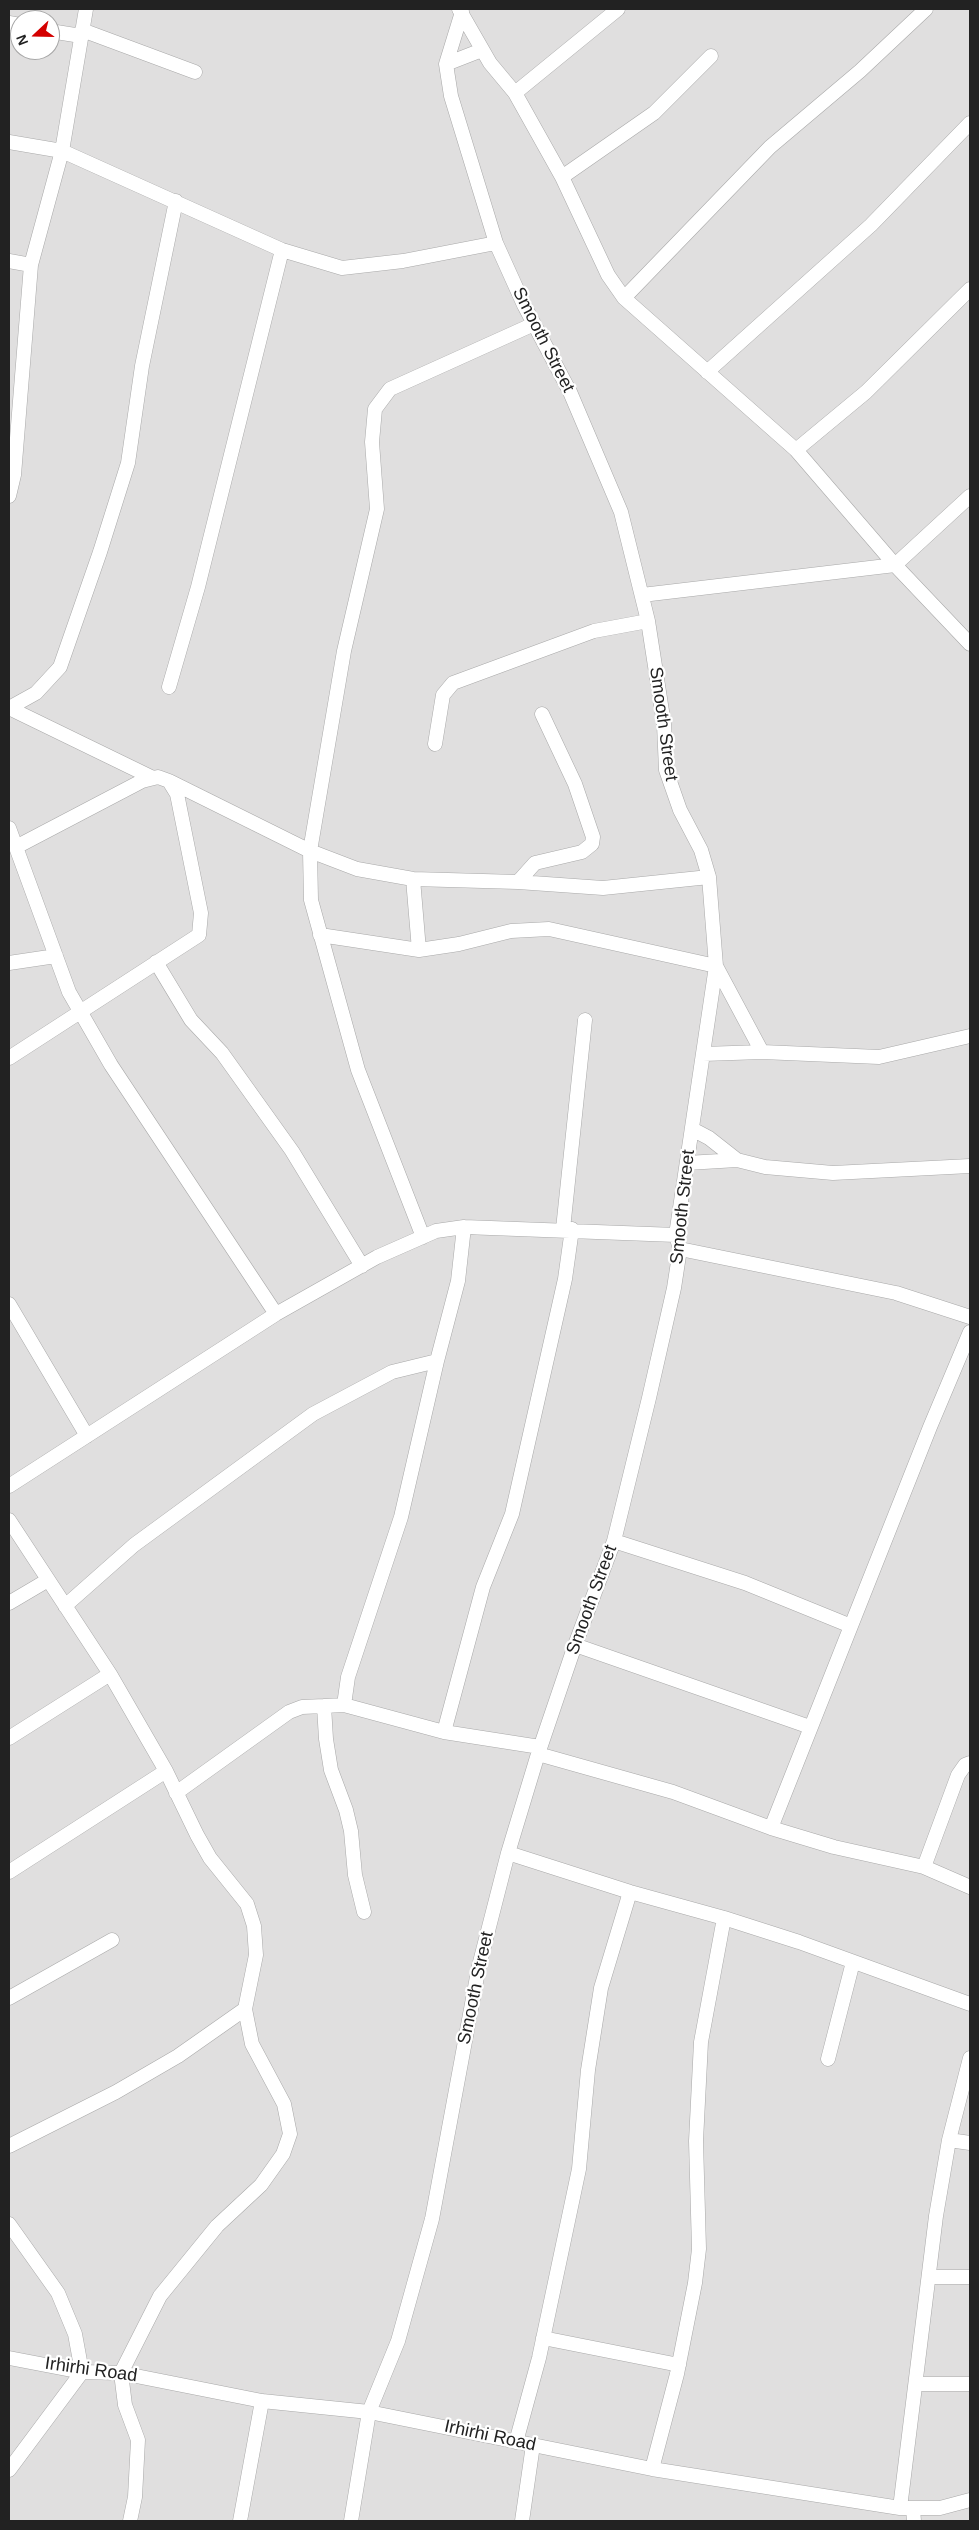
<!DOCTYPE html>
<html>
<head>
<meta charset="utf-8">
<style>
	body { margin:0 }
	#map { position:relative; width:979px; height:2530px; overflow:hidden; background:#f2efe9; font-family:Helvetica,sans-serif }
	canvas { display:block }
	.frame { position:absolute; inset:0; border:10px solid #222; pointer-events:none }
	.north { position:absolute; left:10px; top:10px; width:50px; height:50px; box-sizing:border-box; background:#fff; border:1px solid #a7a7a7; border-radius:50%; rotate:249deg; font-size:14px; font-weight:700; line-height:20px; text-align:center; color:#222 }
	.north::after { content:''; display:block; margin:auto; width:18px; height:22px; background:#d40000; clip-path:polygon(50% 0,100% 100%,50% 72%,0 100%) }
</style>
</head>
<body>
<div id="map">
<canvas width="979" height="2530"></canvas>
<div class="frame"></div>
<div class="north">N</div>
</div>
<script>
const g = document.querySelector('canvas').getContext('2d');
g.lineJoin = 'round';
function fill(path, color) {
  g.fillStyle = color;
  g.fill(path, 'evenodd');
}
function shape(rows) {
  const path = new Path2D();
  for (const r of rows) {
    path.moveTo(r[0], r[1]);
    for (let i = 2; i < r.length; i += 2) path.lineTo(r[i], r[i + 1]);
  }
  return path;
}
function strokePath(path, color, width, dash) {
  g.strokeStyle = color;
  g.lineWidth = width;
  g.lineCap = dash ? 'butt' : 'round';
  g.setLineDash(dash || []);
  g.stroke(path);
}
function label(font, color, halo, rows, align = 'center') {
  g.font = font + ' Helvetica,sans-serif';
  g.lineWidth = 4.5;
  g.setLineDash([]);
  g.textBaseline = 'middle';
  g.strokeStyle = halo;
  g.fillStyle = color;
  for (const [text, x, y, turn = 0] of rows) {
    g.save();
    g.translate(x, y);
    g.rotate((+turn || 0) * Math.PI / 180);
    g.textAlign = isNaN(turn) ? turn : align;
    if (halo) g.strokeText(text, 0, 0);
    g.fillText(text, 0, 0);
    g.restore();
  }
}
fill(shape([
	[9,9,970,9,970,2521,9,2521],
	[20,20,50,20,50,50,20,50]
]), '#e0dfdf');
const minor = shape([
	[459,9,490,63,515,93,562,177,608,275,624,298,796,450,895,565,970,644],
	[9,23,20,25],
	[82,30,195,72],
	[50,31,81,36],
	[446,64,482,50],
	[515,93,618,9],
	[9,142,62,151,282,250,342,268,403,261,496,243],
	[562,177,654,113,711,56],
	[9,261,31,265],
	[624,298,770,147,860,71,926,9],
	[707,372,871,225,970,123],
	[796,450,866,392,970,289],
	[9,496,14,475,31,265,62,151,86,9],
	[642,595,895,565,970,496],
	[169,687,198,587,282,250],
	[9,708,36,693,60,667,100,552,128,463,142,366,176,201],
	[9,708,151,777],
	[435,744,443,695,453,683,594,631,648,621],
	[169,781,310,851,357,869,413,879,518,882,603,888,709,877],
	[9,828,69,992,111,1065,276,1314],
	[413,879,419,950],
	[518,882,535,863,582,852,592,844,593,837,575,784,542,714],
	[320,935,419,950,459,944,511,931,549,929,716,966,762,1052],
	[156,962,191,1020,222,1053,292,1151,362,1266],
	[9,963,56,956],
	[703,1054,762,1052,879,1057,970,1036],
	[9,1058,199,935,201,913,177,794,169,781,158,777,142,781,16,847],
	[692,1129,709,1138,737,1160,765,1167,833,1173,970,1166],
	[687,1163,737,1160],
	[464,1227,458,1281,437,1361,401,1517,348,1677,344,1705,444,1732,540,1747],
	[563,1229,585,1020],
	[423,1237,358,1070,311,900,310,851,344,651,377,509,372,442,375,409,390,389,534,324],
	[680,1249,896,1293,970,1317],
	[9,1304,87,1436],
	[9,1486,276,1314,377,1257,436,1231,464,1227,676,1235],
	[9,1520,110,1674,166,1771,197,1835,210,1858,247,1904,254,1926,256,1955,245,2009,252,2044,284,2104,290,2134,283,2154,261,2185,217,2226,160,2296,121,2373,125,2405,138,2440,135,2497,130,2521],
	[614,1541,745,1583,851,1626,930,1427,970,1332],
	[9,1603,48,1580],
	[65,1606,134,1545,313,1414,392,1372,437,1361],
	[575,1645,810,1727],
	[344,1705,324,1706,326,1739,331,1770,346,1810,351,1831,355,1875,364,1912],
	[444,1732,483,1587,512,1514,565,1279,572,1229],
	[9,1738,110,1674],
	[538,1754,673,1792,771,1828,834,1847,924,1867,970,1887],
	[176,1793,289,1712,302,1707,324,1706],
	[771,1828,851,1626],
	[508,1853,630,1892,724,1918,799,1942,970,2004],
	[924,1867,958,1775,965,1765,970,1763],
	[9,1872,166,1771],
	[9,1998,112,1940],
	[828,2059,853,1962],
	[949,2140,970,2143],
	[9,2146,116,2092,178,2056,245,2009],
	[9,2224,58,2293,75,2334,82,2372,9,2470],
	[929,2277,970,2277],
	[543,2338,679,2365],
	[9,2358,82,2372,121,2373,262,2401,369,2412,652,2469,900,2508,940,2508,970,2500],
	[917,2384,970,2384],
	[516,2442,539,2358,579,2169,588,2070,601,1988,630,1892],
	[652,2469,677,2374,695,2283,699,2249,696,2141,701,2042,724,1918],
	[900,2508,936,2216,949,2140,970,2058],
	[913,2509,914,2521],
	[240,2521,262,2401],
	[351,2521,369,2412,398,2341,432,2219,479,1966,508,1853,538,1754,575,1645,614,1541,649,1398,674,1288,680,1249,676,1235,716,966,709,877,701,850,680,810,666,770,664,724,648,621,621,512,570,392,524,305,496,243,451,96,446,64,462,12],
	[522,2521,533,2445]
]);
strokePath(minor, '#a9a9a9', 15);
strokePath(minor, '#fff', 14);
label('18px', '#222', '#fff', [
	["Smooth Street",543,340,63],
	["Smooth Street",663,724,82],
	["Smooth Street",683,1207,-84],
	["Smooth Street",592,1600,-70],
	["Smooth Street",476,1988,-78],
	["Irhirhi Road",91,2370,8],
	["Irhirhi Road",490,2436,12]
]);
</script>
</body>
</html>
